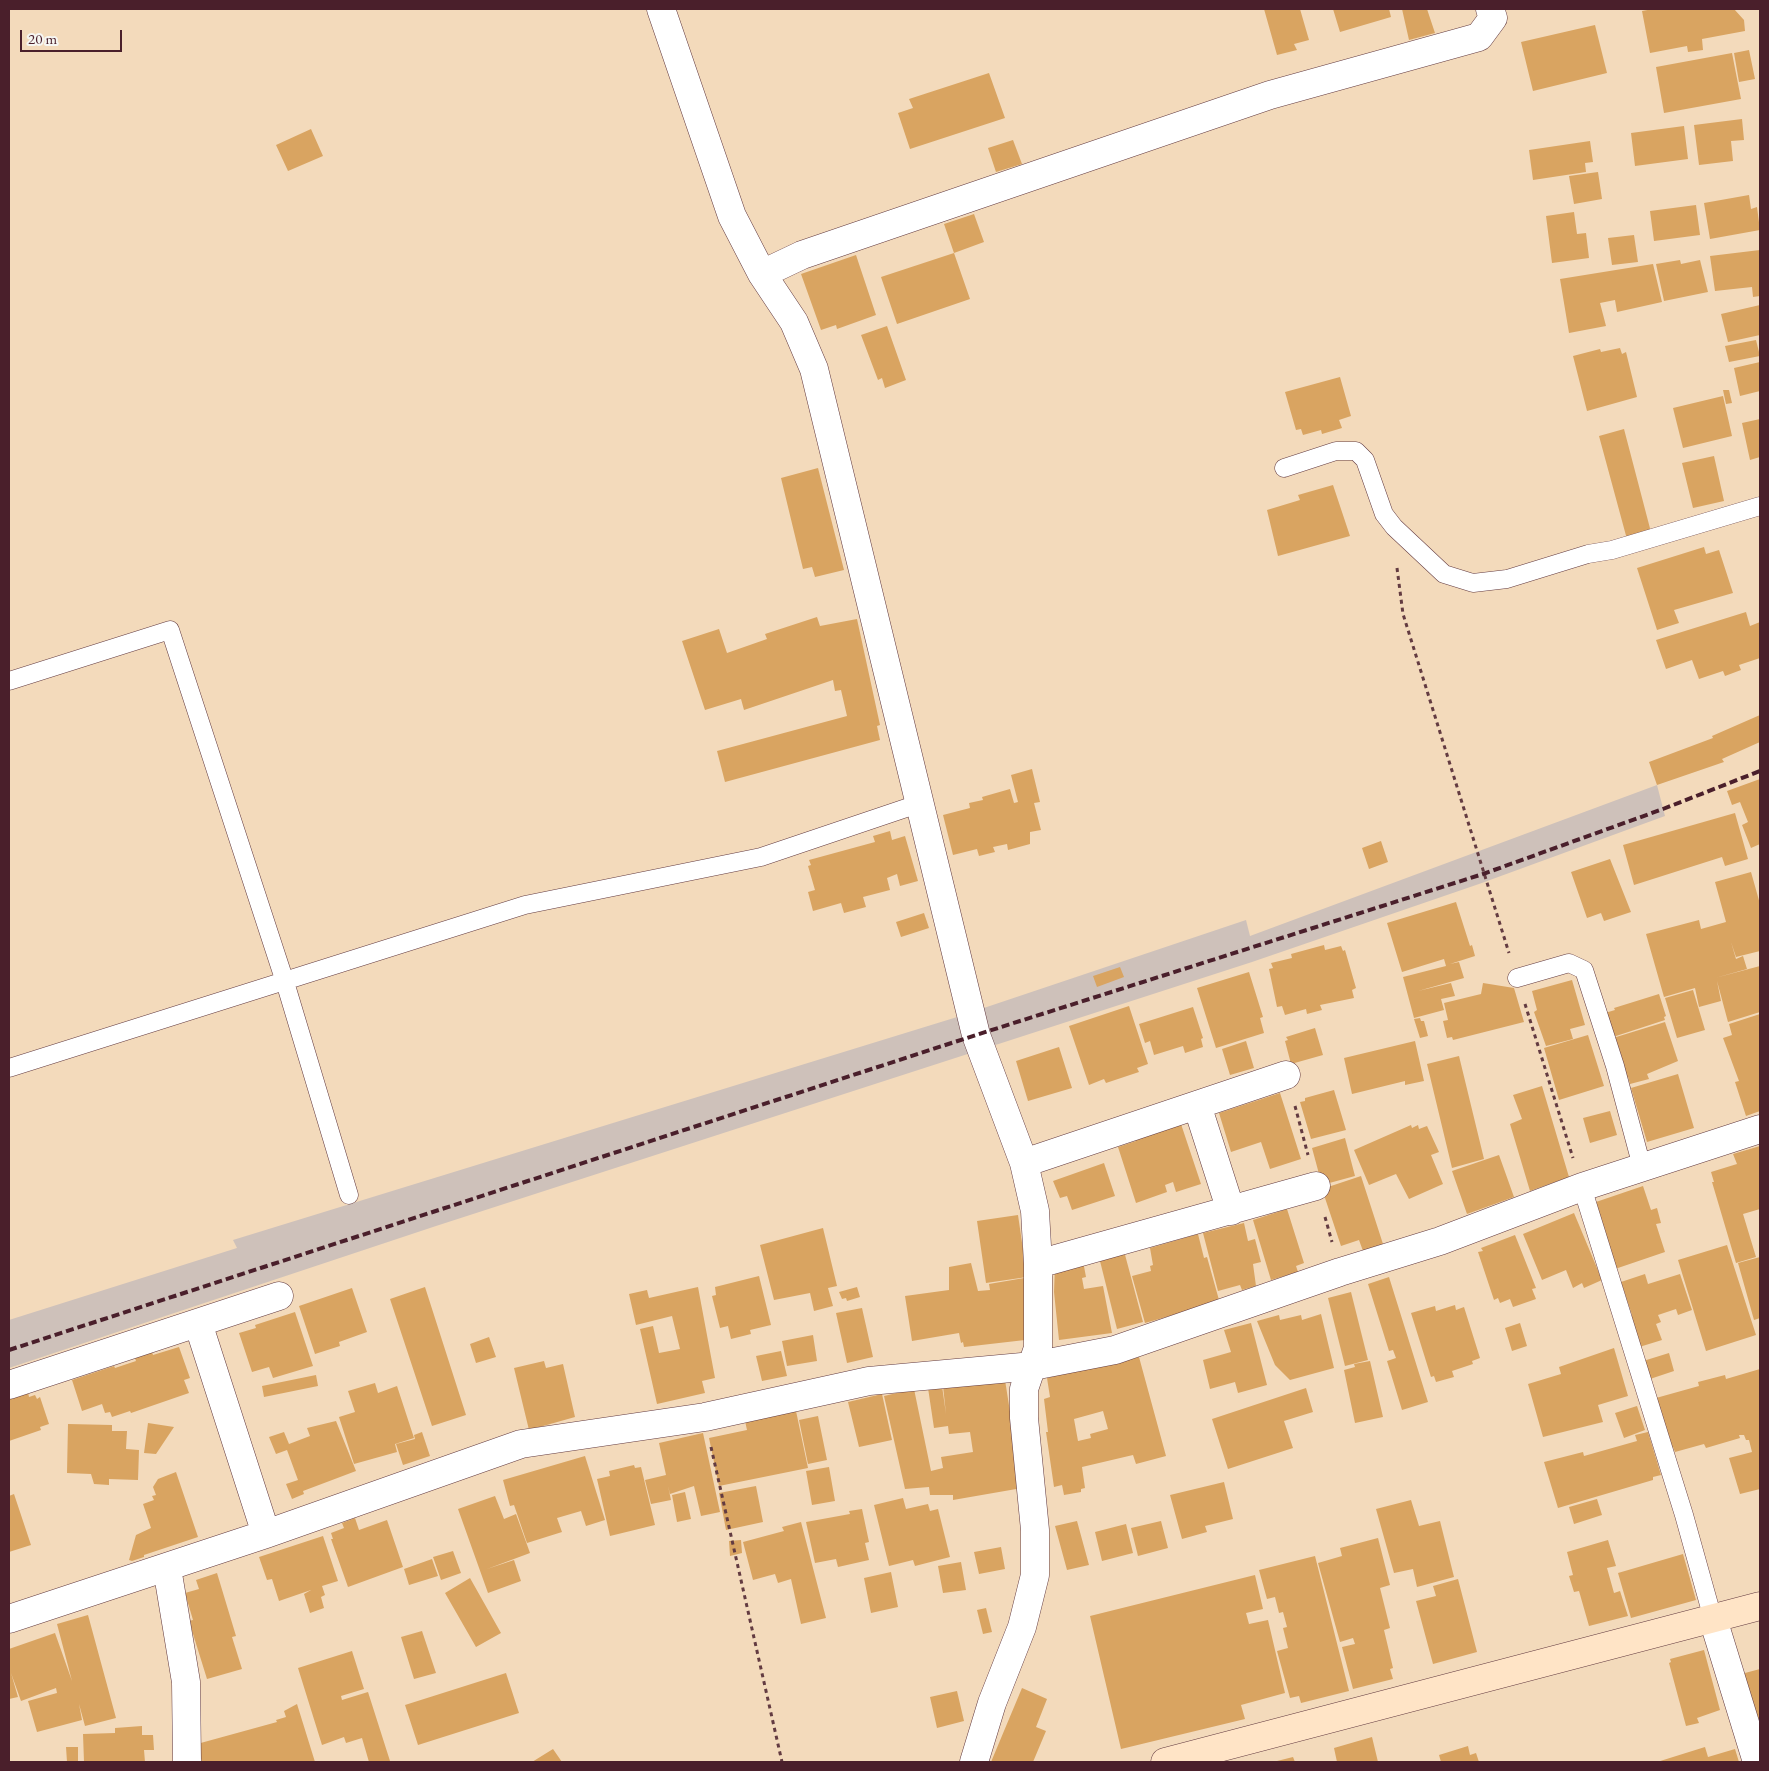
<!DOCTYPE html>
<html>
<head>
<meta charset="utf-8">
<style>
	body { margin:0 }
	#map { position:relative; width:1769px; height:1771px; overflow:hidden; background:#f3dabb; font-family:"EB Garamond",serif }
	canvas { display:block }
	.frame { position:absolute; inset:0; border:10px solid #4a1f2b; pointer-events:none }
	.scale { position:absolute; left:20px; top:30px; width:102px; height:22px; box-sizing:border-box; border:2px solid #4a1f2b; border-top:0; padding-left:6px; font-size:15px; line-height:18px; white-space:nowrap; color:#4a1f2b; -webkit-text-stroke:4px #f6f6f2; paint-order:stroke }
</style>
</head>
<body>
<div id="map">
<canvas width="1769" height="1771"></canvas>
<div class="frame"></div>
<div class="scale">20 m</div>
</div>
<script>
const g = document.querySelector('canvas').getContext('2d');
g.lineJoin = 'round';
function fill(path, color) {
  g.fillStyle = color;
  g.fill(path, 'evenodd');
}
function shape(rows) {
  const path = new Path2D();
  for (const r of rows) {
    path.moveTo(r[0], r[1]);
    for (let i = 2; i < r.length; i += 2) path.lineTo(r[i], r[i + 1]);
  }
  return path;
}
function strokePath(path, color, width, dash) {
  g.strokeStyle = color;
  g.lineWidth = width;
  g.lineCap = dash ? 'butt' : 'round';
  g.setLineDash(dash || []);
  g.stroke(path);
}
fill(shape([
	[1657,785,1665,816,1479,884,1252,962,436,1226,9,1368,9,1320,237,1248,233,1240,954,1018,1246,920,1250,936]
]), '#cec1ba');
fill(shape([
	[1264,9,1300,9,1309,40,1294,44,1297,50,1277,55],
	[1333,9,1389,9,1391,17,1340,32],
	[1402,9,1427,9,1435,33,1409,40],
	[1653,9,1734,9,1744,20,1745,31,1702,39,1703,50,1688,52,1687,46,1650,53,1642,11],
	[1595,25,1607,73,1533,91,1521,42],
	[1749,50,1755,79,1739,82,1734,53],
	[1732,53,1741,99,1664,113,1656,67],
	[989,73,1005,118,910,149,898,113,913,108,909,99],
	[1742,119,1744,140,1731,141,1733,161,1699,165,1694,125],
	[1684,126,1688,159,1635,166,1631,133],
	[311,129,323,156,288,171,276,145],
	[1013,140,1022,164,996,172,988,148],
	[1590,141,1593,162,1585,163,1586,172,1533,180,1529,150],
	[1598,172,1602,199,1574,204,1569,176],
	[1749,195,1751,209,1757,207,1760,230,1710,239,1704,203],
	[1696,205,1700,235,1654,241,1650,211],
	[1574,212,1577,234,1586,233,1589,258,1552,263,1546,216],
	[974,214,984,242,954,253,944,224],
	[1634,235,1638,262,1612,265,1608,238],
	[1760,250,1760,296,1753,297,1752,287,1715,291,1710,256],
	[954,253,970,299,897,324,881,277],
	[856,255,876,315,837,329,836,325,821,330,801,274],
	[1680,260,1681,264,1700,260,1708,292,1664,301,1656,264],
	[1653,264,1662,302,1617,312,1615,300,1600,303,1606,326,1569,333,1560,279],
	[1760,305,1760,335,1728,342,1721,314],
	[887,326,906,380,885,388,882,378,878,380,861,335],
	[1756,340,1760,356,1729,362,1725,346],
	[1620,348,1622,354,1626,352,1637,397,1587,411,1573,356,1600,349,1601,352],
	[1760,362,1760,391,1740,396,1734,368],
	[1340,377,1351,416,1339,420,1342,428,1322,434,1321,430,1303,435,1301,429,1296,430,1285,392],
	[1723,390,1729,390,1732,403,1726,404],
	[1723,396,1732,436,1683,448,1673,408],
	[1760,419,1760,457,1750,460,1742,423],
	[1624,429,1652,536,1628,543,1599,436],
	[1714,456,1724,501,1693,508,1682,463],
	[818,468,844,570,815,577,812,567,803,569,781,478],
	[1333,485,1350,536,1278,556,1267,510,1300,500,1298,495],
	[1704,547,1706,554,1719,550,1733,593,1674,610,1679,623,1657,630,1637,568],
	[1746,612,1750,626,1760,622,1760,658,1739,665,1741,670,1725,676,1723,671,1699,679,1692,660,1666,669,1656,640],
	[817,617,820,626,857,619,880,725,877,726,880,740,725,782,717,751,847,716,841,690,835,691,833,680,744,710,741,699,705,710,682,641,719,629,727,653,767,639,765,634],
	[1760,715,1760,742,1722,759,1724,762,1657,785,1649,762,1713,738,1712,736],
	[1032,769,1040,802,1034,803,1041,830,1030,832,1030,844,1008,850,1007,844,993,847,995,852,979,856,977,849,953,855,943,815,970,808,969,803,983,800,982,797,1010,789,1014,803,1018,802,1011,775],
	[1760,779,1760,844,1751,848,1742,825,1748,822,1740,802,1732,805,1727,791],
	[1735,813,1748,859,1725,866,1722,857,1634,885,1623,845],
	[890,831,892,840,905,836,918,881,900,886,897,874,887,878,890,890,863,897,866,907,844,913,841,903,813,911,808,892,815,890,808,866,811,865,809,860,875,842,873,836],
	[1381,841,1388,862,1369,869,1362,848],
	[1610,859,1631,912,1604,921,1601,913,1587,918,1571,872],
	[1751,872,1760,904,1760,951,1736,957,1731,942,1736,959,1743,956,1747,969,1715,978,1760,966,1760,1012,1728,1022,1717,981,1721,1001,1699,1007,1695,988,1664,997,1646,934,1699,920,1701,929,1726,922,1715,882],
	[1456,902,1470,946,1472,945,1475,956,1450,964,1459,962,1464,978,1418,991,1451,983,1455,996,1441,999,1444,1010,1414,1018,1403,977,1446,966,1444,959,1402,972,1387,923],
	[924,913,929,928,901,937,896,922],
	[1324,945,1325,950,1341,946,1343,951,1345,950,1356,988,1352,990,1354,998,1320,1005,1322,1010,1307,1014,1306,1009,1285,1015,1282,1006,1277,1007,1269,969,1273,968,1271,963,1292,958,1291,954],
	[1120,967,1124,977,1097,987,1093,976],
	[1249,972,1263,1017,1260,1018,1264,1033,1216,1048,1197,988],
	[1572,980,1585,1025,1570,1029,1573,1039,1546,1046,1534,1012,1537,1010,1532,991],
	[1483,983,1514,988,1524,1022,1453,1040,1452,1037,1447,1038,1443,1021,1448,1020,1444,1003,1481,994],
	[1693,990,1705,1030,1677,1038,1665,998],
	[1659,994,1666,1016,1664,1017,1665,1020,1613,1037,1605,1013,1615,1010,1614,1008],
	[1129,1006,1148,1064,1137,1068,1139,1072,1106,1083,1104,1079,1089,1085,1069,1026],
	[1193,1007,1203,1038,1201,1039,1203,1047,1185,1053,1183,1046,1154,1055,1150,1041,1145,1043,1139,1024],
	[1760,1014,1760,1111,1746,1116,1735,1082,1739,1081,1723,1038,1732,1035,1729,1024],
	[1420,1018,1421,1021,1424,1021,1428,1036,1420,1038,1414,1019],
	[1665,1022,1678,1061,1647,1074,1649,1079,1630,1084,1628,1077,1625,1078,1613,1038],
	[1315,1028,1323,1055,1291,1064,1285,1041,1288,1040,1286,1037],
	[1588,1035,1604,1086,1559,1100,1544,1048],
	[1246,1041,1254,1068,1230,1075,1222,1049],
	[1415,1041,1424,1081,1405,1085,1405,1081,1352,1094,1344,1058],
	[1059,1047,1072,1088,1028,1101,1016,1061],
	[1459,1056,1484,1159,1452,1168,1427,1064],
	[1678,1074,1694,1128,1647,1142,1631,1088],
	[1542,1086,1569,1177,1530,1191,1510,1124,1522,1119,1513,1095],
	[1334,1090,1346,1130,1311,1139,1300,1102,1305,1101,1305,1098],
	[1280,1093,1301,1159,1270,1169,1261,1142,1231,1152,1219,1113],
	[1610,1111,1617,1135,1590,1143,1583,1118],
	[1181,1124,1201,1184,1176,1192,1173,1182,1165,1185,1167,1192,1136,1203,1118,1147,1136,1141,1134,1136],
	[1411,1125,1412,1128,1418,1125,1419,1129,1427,1126,1439,1152,1431,1155,1443,1184,1409,1199,1396,1174,1369,1185,1354,1150],
	[1345,1138,1355,1176,1322,1185,1312,1148],
	[1760,1146,1760,1209,1743,1214,1756,1257,1736,1263,1712,1182,1714,1182,1711,1172,1737,1164,1733,1154],
	[1499,1155,1514,1197,1467,1214,1452,1171],
	[1104,1163,1115,1196,1072,1210,1067,1196,1060,1198,1053,1181],
	[1361,1176,1383,1244,1363,1251,1359,1240,1341,1246,1322,1189],
	[1643,1186,1651,1210,1657,1208,1661,1223,1656,1224,1665,1252,1615,1269,1593,1203],
	[1287,1209,1304,1263,1296,1266,1298,1272,1271,1280,1253,1220],
	[1574,1213,1602,1280,1584,1288,1582,1283,1573,1288,1566,1270,1542,1280,1523,1234],
	[1018,1215,1027,1277,986,1283,977,1221],
	[1244,1223,1248,1241,1255,1239,1261,1262,1253,1264,1256,1286,1242,1290,1240,1285,1218,1291,1203,1233],
	[823,1228,837,1286,828,1288,833,1306,814,1311,810,1293,774,1300,760,1245],
	[1198,1234,1204,1258,1207,1257,1219,1300,1205,1306,1145,1323,1132,1276,1151,1271,1150,1266,1153,1265,1150,1248],
	[1515,1235,1536,1288,1532,1289,1536,1299,1513,1307,1510,1299,1500,1303,1498,1298,1494,1300,1478,1252,1483,1251,1481,1248],
	[1727,1245,1756,1335,1706,1351,1678,1260],
	[1124,1251,1143,1322,1117,1329,1099,1257],
	[1760,1257,1760,1318,1754,1320,1738,1263],
	[1083,1261,1086,1277,1082,1278,1084,1289,1103,1286,1112,1333,1059,1340,1054,1292,1055,1265],
	[971,1263,978,1291,990,1290,989,1284,1030,1277,1031,1299,1024,1300,1029,1333,1025,1340,964,1347,963,1342,961,1343,959,1333,912,1341,905,1296,949,1290,949,1267],
	[1645,1274,1648,1284,1680,1274,1692,1310,1678,1315,1676,1309,1658,1315,1661,1322,1656,1324,1662,1340,1636,1348,1626,1318,1632,1315,1621,1282],
	[759,1276,771,1325,750,1330,751,1334,731,1339,728,1326,720,1328,712,1296,716,1295,715,1287],
	[1389,1277,1428,1402,1402,1410,1387,1361,1396,1358,1393,1350,1389,1351,1368,1284],
	[425,1287,466,1415,432,1426,390,1299],
	[698,1287,715,1378,702,1381,705,1393,657,1404,640,1329,653,1326,659,1353,680,1349,672,1316,636,1325,629,1294,647,1290,649,1298],
	[857,1287,860,1297,847,1301,846,1298,842,1299,839,1292],
	[352,1288,367,1332,339,1342,340,1346,315,1354,299,1306],
	[1351,1292,1368,1360,1345,1366,1328,1298],
	[1455,1305,1456,1310,1464,1307,1480,1358,1472,1361,1473,1364,1452,1371,1454,1377,1436,1382,1434,1376,1431,1377,1411,1313,1435,1306,1436,1311],
	[862,1308,873,1357,847,1363,836,1313],
	[295,1312,313,1366,273,1378,269,1367,252,1372,239,1333,256,1328,255,1325],
	[1321,1314,1334,1368,1290,1380,1275,1365,1257,1321,1279,1315,1280,1320,1301,1315,1302,1320],
	[1251,1323,1267,1385,1238,1393,1235,1382,1210,1389,1203,1360,1231,1352,1224,1330],
	[1520,1323,1527,1346,1512,1351,1505,1328],
	[813,1335,817,1361,787,1366,782,1341],
	[489,1337,496,1357,476,1363,470,1344],
	[179,1347,190,1378,184,1380,189,1393,131,1413,130,1411,112,1417,110,1412,105,1413,102,1404,82,1411,72,1380,114,1366,115,1368,136,1361,135,1358,152,1352,153,1355],
	[1614,1348,1628,1396,1598,1405,1603,1422,1543,1437,1528,1384,1561,1374,1559,1367],
	[781,1351,787,1376,762,1381,756,1356],
	[1669,1353,1674,1371,1647,1380,1640,1362],
	[1139,1357,1166,1456,1136,1464,1133,1455,1082,1467,1085,1488,1081,1489,1081,1492,1064,1495,1062,1485,1054,1487,1046,1432,1048,1432,1044,1399,1050,1397,1047,1378,1058,1375,1057,1372,1106,1363,1107,1366],
	[1103,1411,1108,1429,1090,1434,1091,1438,1078,1441,1074,1419],
	[544,1361,546,1368,563,1364,575,1417,529,1430,514,1368],
	[1370,1361,1383,1417,1355,1423,1344,1370,1355,1367,1354,1364],
	[1760,1369,1760,1489,1740,1494,1729,1458,1752,1452,1749,1440,1746,1440,1744,1435,1739,1435,1740,1438,1706,1448,1704,1444,1675,1452,1673,1447,1670,1448,1656,1398,1699,1386,1698,1382,1725,1375,1726,1379],
	[316,1375,318,1386,264,1397,262,1386],
	[1005,1380,1022,1488,953,1500,953,1495,930,1495,929,1487,905,1489,884,1396,914,1389,931,1471,943,1468,941,1457,973,1452,970,1432,949,1434,948,1426,934,1428,928,1388,942,1386,946,1414,943,1386],
	[375,1383,378,1393,397,1386,414,1438,395,1444,397,1452,354,1464,339,1417,355,1412,348,1391],
	[1306,1388,1313,1412,1284,1421,1293,1448,1228,1469,1212,1419],
	[28,1392,29,1397,35,1395,37,1399,40,1397,49,1424,40,1427,41,1430,9,1441,9,1398],
	[882,1394,892,1440,859,1447,848,1402],
	[1637,1406,1645,1430,1624,1438,1615,1413],
	[796,1411,808,1468,719,1486,709,1438,747,1430,745,1421],
	[818,1416,827,1460,808,1464,799,1420],
	[336,1421,356,1471,303,1491,304,1494,292,1499,286,1484,298,1480,287,1450,276,1454,269,1437,284,1432,289,1444,310,1436,307,1428],
	[148,1423,174,1427,156,1454,144,1453],
	[68,1424,112,1425,112,1431,127,1431,126,1449,139,1450,138,1480,109,1479,109,1485,94,1484,91,1474,67,1473],
	[422,1432,430,1456,403,1465,396,1444,415,1439,414,1435],
	[1648,1432,1661,1475,1653,1477,1653,1480,1558,1508,1544,1462,1583,1452,1584,1456,1637,1441,1635,1435],
	[703,1433,720,1512,701,1516,694,1486,670,1494,668,1486,671,1500,651,1504,645,1480,666,1475,659,1443],
	[585,1456,605,1520,586,1526,581,1511,557,1518,562,1532,527,1543,514,1505,510,1506,503,1480],
	[634,1465,635,1468,641,1467,655,1525,610,1536,597,1479,610,1476,609,1471],
	[829,1467,835,1501,812,1505,806,1471],
	[176,1472,198,1537,144,1555,144,1557,132,1561,129,1560,136,1535,151,1528,143,1504,154,1500,152,1496,156,1495,153,1487,158,1479],
	[1224,1482,1233,1519,1205,1526,1207,1532,1182,1539,1170,1495],
	[756,1486,763,1522,726,1530,719,1493],
	[685,1492,691,1519,677,1522,672,1495],
	[14,1494,31,1545,9,1552,9,1496],
	[495,1496,504,1519,516,1514,530,1553,487,1569,514,1560,521,1581,488,1593,458,1509],
	[903,1498,906,1509,928,1504,930,1511,938,1509,950,1557,915,1566,913,1560,889,1566,874,1505],
	[1597,1499,1602,1515,1574,1524,1569,1507],
	[1411,1500,1419,1526,1440,1521,1454,1577,1417,1587,1413,1569,1394,1573,1376,1509],
	[862,1509,869,1542,865,1543,869,1560,838,1567,836,1559,815,1563,806,1522,850,1514,849,1511],
	[355,1518,359,1530,387,1520,403,1567,348,1587,331,1539,333,1539,331,1533,344,1528,342,1523],
	[1077,1521,1089,1565,1067,1570,1055,1526],
	[1161,1521,1168,1548,1138,1556,1131,1528],
	[801,1522,826,1618,801,1624,791,1579,778,1583,775,1574,753,1580,743,1542,784,1531,782,1527],
	[1126,1524,1133,1553,1102,1561,1095,1532],
	[323,1536,338,1581,322,1586,325,1595,321,1597,324,1608,310,1613,304,1594,311,1590,279,1601,272,1579,267,1580,259,1557],
	[1378,1538,1390,1585,1380,1588,1390,1628,1384,1630,1393,1668,1390,1669,1393,1679,1353,1689,1342,1647,1355,1644,1353,1638,1340,1642,1318,1563,1342,1556,1340,1548],
	[741,1540,742,1553,730,1556,729,1541],
	[1608,1540,1616,1566,1607,1568,1614,1593,1620,1591,1628,1616,1589,1626,1579,1591,1574,1592,1569,1576,1573,1575,1567,1552],
	[1001,1547,1005,1569,979,1574,974,1552],
	[453,1551,461,1573,441,1580,433,1557],
	[1683,1554,1696,1600,1631,1618,1618,1573],
	[1315,1556,1349,1691,1301,1703,1299,1696,1290,1698,1277,1651,1288,1648,1283,1628,1287,1627,1283,1612,1279,1613,1275,1597,1267,1599,1259,1570],
	[432,1559,438,1576,409,1585,404,1569],
	[961,1562,966,1590,943,1593,938,1566],
	[891,1572,898,1607,871,1613,864,1578],
	[217,1573,236,1636,232,1637,242,1669,207,1679,189,1621,193,1620,185,1593,199,1589,196,1580],
	[1255,1575,1263,1609,1246,1613,1249,1624,1268,1620,1285,1693,1241,1705,1245,1719,1121,1749,1090,1616],
	[470,1578,501,1633,476,1647,445,1593],
	[1458,1579,1477,1652,1433,1664,1416,1601,1436,1596,1433,1586],
	[986,1608,992,1632,983,1634,977,1610],
	[88,1615,116,1718,85,1726,79,1704,82,1720,37,1732,28,1701,57,1693,56,1688,21,1701,11,1673,18,1697,9,1699,9,1649,55,1633,72,1681,57,1624],
	[422,1631,436,1673,414,1679,401,1637],
	[1704,1650,1720,1710,1697,1718,1699,1723,1686,1726,1669,1663,1671,1662,1670,1659],
	[352,1651,364,1689,341,1696,342,1700,368,1692,390,1761,385,1762,369,1762,362,1738,346,1743,344,1737,322,1745,298,1668],
	[1760,1669,1760,1732,1730,1677],
	[506,1673,519,1713,418,1745,405,1705],
	[1022,1688,1047,1699,1036,1727,1046,1731,1033,1762,991,1762],
	[957,1691,964,1721,937,1728,930,1697],
	[297,1704,315,1762,202,1762,197,1744,277,1722,276,1720,286,1717,284,1711],
	[142,1726,142,1735,153,1735,154,1750,144,1750,145,1762,84,1762,83,1734,115,1733,115,1728],
	[1372,1737,1378,1762,1337,1762,1334,1748],
	[1468,1746,1470,1755,1476,1753,1479,1762,1441,1762,1439,1755],
	[66,1747,78,1747,78,1762,67,1762],
	[1705,1747,1708,1757,1735,1749,1739,1762,1657,1762],
	[553,1749,562,1762,532,1762],
	[1293,1757,1295,1762,1273,1762]
]), '#d9a461');
const lane = shape([
	[1284,468,1336,451,1356,451,1365,460,1384,514,1394,527,1444,574,1473,583,1507,579,1588,554,1612,550,1760,506],
	[9,681,170,630,285,982,349,1195],
	[1517,978,1569,963,1584,970,1615,1066,1642,1167],
	[9,1068,525,905,761,857,921,803],
	[1582,1187,1684,1515,1713,1619]
]);
const street = shape([
	[661,9,732,216,762,274,794,322,814,369,976,1035,1024,1163,1035,1211,1038,1264,1038,1348,1024,1389,1024,1418,1035,1530,1035,1575,1022,1627,992,1703,974,1762],
	[762,274,802,255,1270,95,1479,37,1493,18,1490,9],
	[1197,1105,1231,1211],
	[1024,1163,1286,1075],
	[1038,1264,1316,1186],
	[198,1323,266,1534],
	[9,1385,279,1296],
	[167,1568,186,1682,187,1762],
	[9,1619,266,1534,521,1444,705,1417,869,1381,1033,1366,1115,1350,1340,1272,1440,1241,1582,1187,1760,1129],
	[1713,1619,1757,1762]
]);
const secondary = shape([
	[1165,1762,1760,1606]
]);
strokePath(lane, '#633b41', 19);
strokePath(street, '#633b41', 29);
strokePath(secondary, '#633b41', 29);
strokePath(shape([
	[1397,568,1403,614,1509,953],
	[1525,1004,1573,1158],
	[1295,1106,1308,1155],
	[1325,1217,1332,1242],
	[711,1447,782,1762]
]), '#633b41', 3, [4, 4]);
strokePath(lane, '#fff', 18);
strokePath(street, '#fff', 28);
strokePath(secondary, '#ffe4c6', 28);
strokePath(shape([
	[9,1350,976,1035,1483,874,1663,809,1760,771]
]), '#4a1f2b', 4, [8, 4]);
</script>
</body>
</html>
